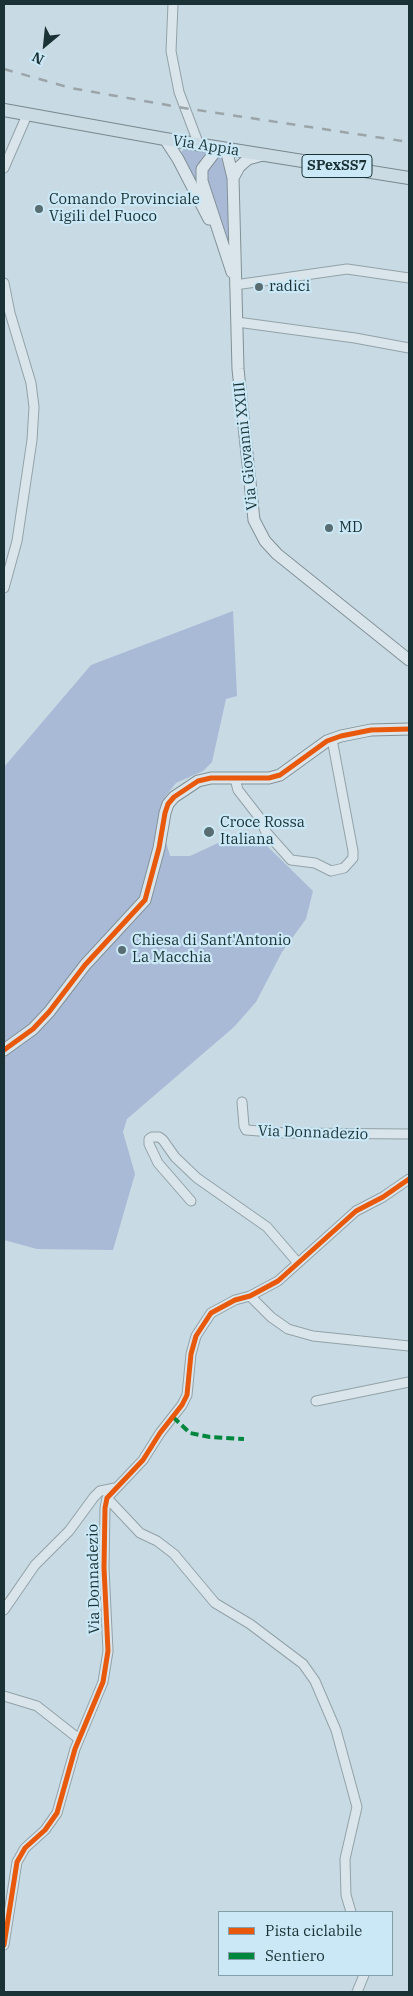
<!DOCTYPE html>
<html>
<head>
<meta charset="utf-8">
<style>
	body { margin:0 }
	#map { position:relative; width:413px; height:1996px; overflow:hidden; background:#c8dae3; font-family:"IBM Plex Serif",serif }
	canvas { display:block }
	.frame { position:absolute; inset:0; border:5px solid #1a3235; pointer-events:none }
	.legend { position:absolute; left:218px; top:1911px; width:175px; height:65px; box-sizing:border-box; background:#cbe8f6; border:1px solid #849fa9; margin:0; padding:6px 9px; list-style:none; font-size:15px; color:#1a3235 }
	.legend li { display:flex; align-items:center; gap:10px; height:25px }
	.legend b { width:25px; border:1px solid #849fa9 }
	.north { position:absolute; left:20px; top:20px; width:50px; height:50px; -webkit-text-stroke:4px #cbe8f6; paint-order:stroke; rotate:208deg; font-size:14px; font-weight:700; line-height:20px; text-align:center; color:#1a3235 }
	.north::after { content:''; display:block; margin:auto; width:18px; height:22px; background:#1a3235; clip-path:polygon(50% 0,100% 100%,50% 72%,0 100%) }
</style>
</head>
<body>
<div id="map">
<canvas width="413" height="1996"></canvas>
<div class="frame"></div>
<ul class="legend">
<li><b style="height:6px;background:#e8590c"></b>Pista ciclabile</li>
<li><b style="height:6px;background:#00873e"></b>Sentiero</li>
</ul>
<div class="north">N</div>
</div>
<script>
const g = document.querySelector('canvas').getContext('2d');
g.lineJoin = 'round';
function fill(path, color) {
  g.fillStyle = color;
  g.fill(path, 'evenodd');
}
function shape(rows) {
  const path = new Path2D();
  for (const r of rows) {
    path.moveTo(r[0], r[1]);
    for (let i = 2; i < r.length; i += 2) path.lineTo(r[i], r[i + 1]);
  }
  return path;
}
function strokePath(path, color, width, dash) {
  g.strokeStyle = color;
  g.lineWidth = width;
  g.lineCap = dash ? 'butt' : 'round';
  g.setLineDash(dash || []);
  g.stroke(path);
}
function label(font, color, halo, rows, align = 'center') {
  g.font = font + ' "IBM Plex Serif",serif';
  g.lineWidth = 4.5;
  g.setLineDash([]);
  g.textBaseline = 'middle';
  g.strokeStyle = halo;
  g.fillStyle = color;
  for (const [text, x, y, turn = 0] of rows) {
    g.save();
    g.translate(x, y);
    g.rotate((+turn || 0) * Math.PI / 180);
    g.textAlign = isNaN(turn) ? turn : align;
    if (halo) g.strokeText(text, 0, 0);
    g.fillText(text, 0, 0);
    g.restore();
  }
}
fill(shape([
	[185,148,208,151,198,167,209,215,180,153],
	[219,154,222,155,228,170,229,247,208,189,205,170],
	[233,611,237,696,226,699,212,762,203,771,176,783,165,797,159,817,170,856,190,856,244,831,263,842,313,891,306,919,282,952,256,1002,234,1027,127,1119,123,1132,135,1174,113,1250,37,1249,4,1240,4,767,91,665]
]), '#a9bad7');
const street = shape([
	[173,4,171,51,179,92,199,145],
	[4,168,27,115],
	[4,283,10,313,31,383,34,407,32,440,17,541,4,588],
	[235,285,347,269,409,278],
	[237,322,355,338,409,348],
	[235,779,238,790,259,817,266,832,291,860,315,863,331,871,344,868,353,858,353,851,332,739],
	[242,1102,244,1126,246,1130,286,1133,409,1134],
	[191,1201,158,1163,149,1144,149,1139,152,1137,159,1137,163,1140,175,1157,197,1178,267,1227,298,1263],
	[250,1296,271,1317,288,1329,313,1336,409,1346],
	[316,1401,409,1382],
	[107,1498,140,1533,157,1541,174,1554,215,1603,250,1624,303,1664,315,1681,336,1730,357,1807,345,1859,346,1895,351,1912],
	[4,1610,35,1565,69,1531,94,1497,100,1491,115,1488],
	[4,1696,37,1706,79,1739],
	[4,1945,17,1862,25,1848,45,1830,57,1813,75,1749,103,1682,108,1651,104,1568,105,1508,107,1498,143,1460,160,1433,182,1405,187,1395,191,1354,196,1336,211,1313,235,1300,250,1296,278,1281,356,1211,383,1197,409,1179],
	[357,1992,364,1975]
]);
const secondary = shape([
	[165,139,178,159,209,219],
	[218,148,202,169,202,181,232,272],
	[226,149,233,178,238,369,254,520,265,541,277,554,409,660],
	[233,178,239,167,248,159,263,155],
	[4,1050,33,1029,49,1012,85,965,145,900,159,848,165,813,168,804,174,797,198,781,211,778,269,778,280,775,327,741,341,736,371,730,409,729]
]);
const primary = shape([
	[4,110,165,139,409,178]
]);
strokePath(street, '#92a2a8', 11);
strokePath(secondary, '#829197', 13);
strokePath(primary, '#79888d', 14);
strokePath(street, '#dae5eb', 9);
strokePath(secondary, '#dae5eb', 11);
strokePath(primary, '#cbdbe3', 12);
strokePath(shape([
	[4,69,71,88,184,108,409,142]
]), '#9ba5a9', 2.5, [9, 9]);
strokePath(shape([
	[173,1417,190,1433,210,1437,244,1439]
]), '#00873e', 4, [8, 4]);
strokePath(shape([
	[4,1050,33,1029,49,1012,85,965,145,900,159,848,165,813,168,804,174,797,198,781,211,778,269,778,280,775,327,741,341,736,371,730,409,729],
	[4,1945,17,1862,25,1848,45,1830,57,1813,75,1749,103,1682,108,1651,104,1568,105,1508,107,1498,143,1460,160,1433,182,1405,187,1395,191,1354,196,1336,211,1313,235,1300,250,1296,278,1281,356,1211,383,1197,409,1179]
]), '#e8590c', 5);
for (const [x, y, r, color] of [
	[39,209,5,"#576d72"],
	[259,287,5,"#576d72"],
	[329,528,5,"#576d72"],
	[209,832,6,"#576d72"],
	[122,950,5,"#576d72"]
]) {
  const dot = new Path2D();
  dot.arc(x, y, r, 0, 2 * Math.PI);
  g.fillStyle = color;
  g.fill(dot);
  strokePath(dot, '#cbe8f6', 2);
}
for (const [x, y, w] of [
	[337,166,70]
]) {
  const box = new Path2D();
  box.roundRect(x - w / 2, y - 11.5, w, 23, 4);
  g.fillStyle = '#cbe8f6';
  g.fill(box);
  strokePath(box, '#1a3235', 1);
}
label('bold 14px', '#1a3235', null, [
	["SPexSS7",337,166]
]);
label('15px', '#1a3235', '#cbe8f6', [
	["Via Appia",206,146,9],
	["Via Giovanni XXIII",246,446,-96],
	["Via Donnadezio",313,1133,2],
	["Via Donnadezio",94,1579,-91]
]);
label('15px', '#1a3235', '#cbe8f6', [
	["Comando Provinciale",49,200],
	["Vigili del Fuoco",49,217],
	["radici",269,287],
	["MD",339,528],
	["Croce Rossa",220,823],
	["Italiana",220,840],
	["Chiesa di Sant'Antonio",132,941],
	["La Macchia",132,958]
], 'left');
</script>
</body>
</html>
